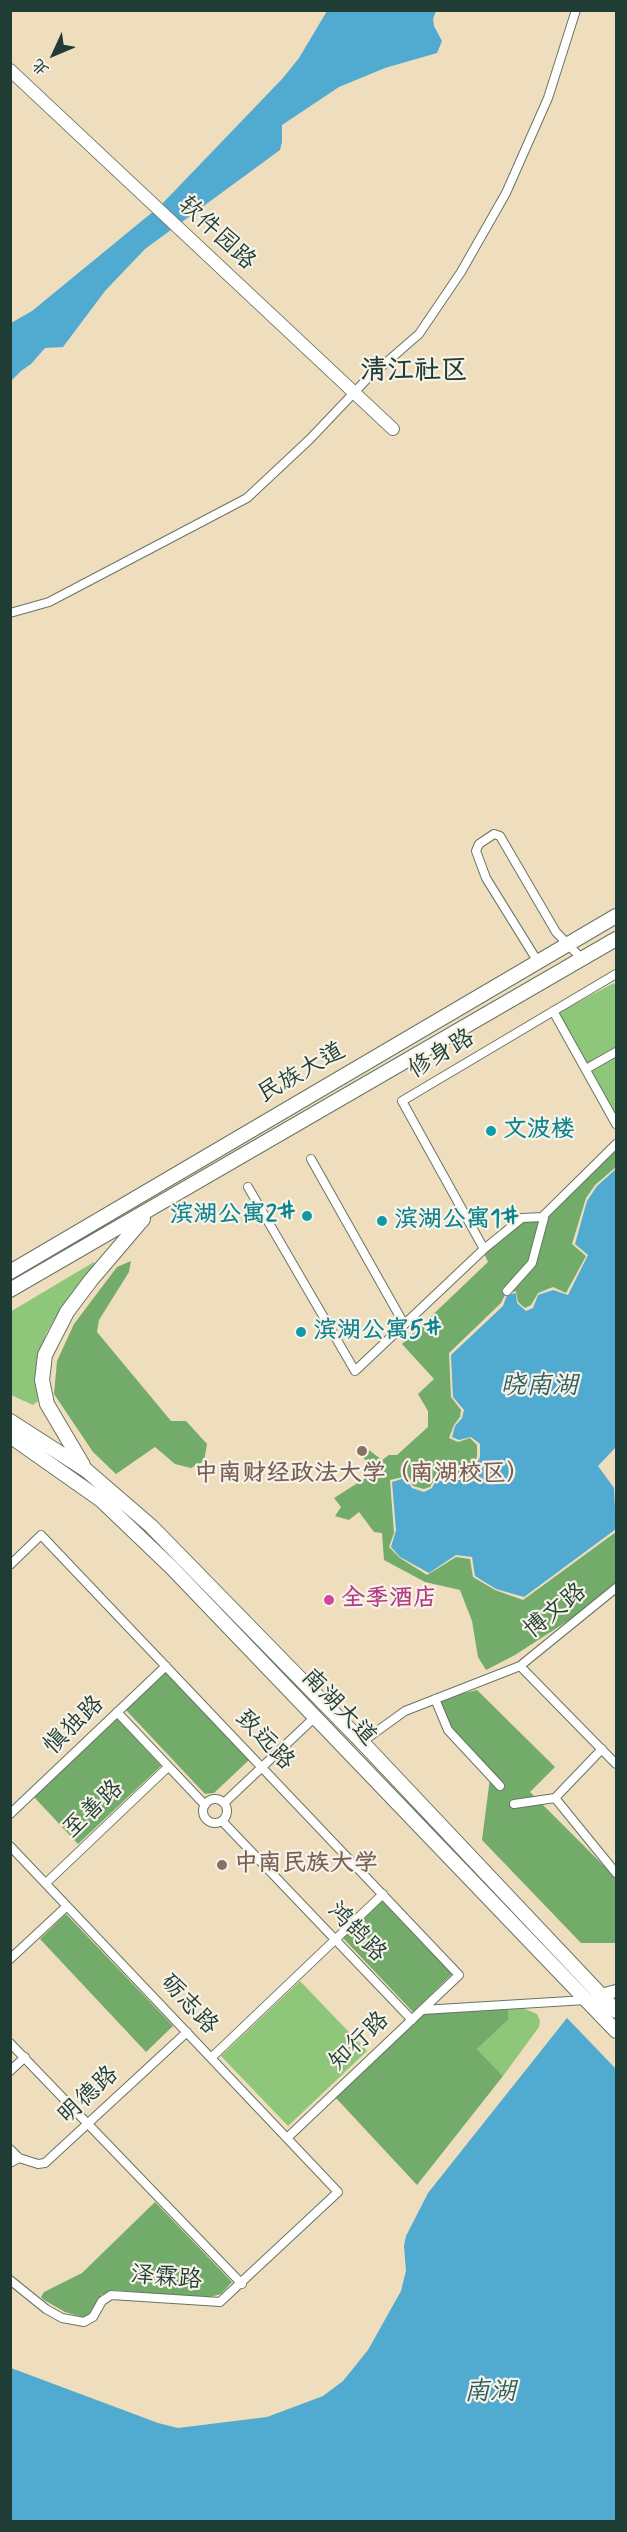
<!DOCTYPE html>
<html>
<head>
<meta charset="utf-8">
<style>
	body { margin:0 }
	#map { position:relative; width:627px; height:2532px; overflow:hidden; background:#efdebd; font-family:Mynerve,"LXGW WenKai TC",sans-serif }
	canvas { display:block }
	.frame { position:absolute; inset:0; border:12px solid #1f3d34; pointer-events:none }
	.north { position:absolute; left:24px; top:24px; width:60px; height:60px; -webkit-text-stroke:4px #f7f3e8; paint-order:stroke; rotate:226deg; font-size:16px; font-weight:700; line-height:24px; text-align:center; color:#1f3d34 }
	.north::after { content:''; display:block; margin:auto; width:21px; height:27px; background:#1f3d34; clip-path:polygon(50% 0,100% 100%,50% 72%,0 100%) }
</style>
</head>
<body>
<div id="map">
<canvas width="627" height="2532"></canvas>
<div class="frame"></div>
<div class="north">北</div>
</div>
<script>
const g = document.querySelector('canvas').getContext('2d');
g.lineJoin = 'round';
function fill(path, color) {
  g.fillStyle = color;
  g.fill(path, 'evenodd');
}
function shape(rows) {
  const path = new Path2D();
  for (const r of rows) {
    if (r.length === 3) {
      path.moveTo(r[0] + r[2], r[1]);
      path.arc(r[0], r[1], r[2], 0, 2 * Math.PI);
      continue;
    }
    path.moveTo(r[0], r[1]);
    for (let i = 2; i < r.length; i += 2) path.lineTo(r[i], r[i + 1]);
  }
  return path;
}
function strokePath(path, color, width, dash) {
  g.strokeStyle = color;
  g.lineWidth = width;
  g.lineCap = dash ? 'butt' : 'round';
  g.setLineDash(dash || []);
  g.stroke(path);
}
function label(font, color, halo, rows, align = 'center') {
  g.font = font + ' Mynerve,"LXGW WenKai TC",sans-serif';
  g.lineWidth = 4.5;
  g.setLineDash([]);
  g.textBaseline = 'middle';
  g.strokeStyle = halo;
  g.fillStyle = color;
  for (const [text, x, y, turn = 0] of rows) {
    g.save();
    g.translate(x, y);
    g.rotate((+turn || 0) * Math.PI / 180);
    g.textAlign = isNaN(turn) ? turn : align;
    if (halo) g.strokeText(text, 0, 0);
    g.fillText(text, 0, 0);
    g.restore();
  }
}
fill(shape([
	[614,983,616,988,616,1048,587,1064,558,1013],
	[616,1057,616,1117,590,1070],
	[94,1262,95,1266,61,1308,47,1332,36,1361,38,1401,33,1405,11,1395,10,1312],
	[300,1981,367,2051,288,2126,221,2056],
	[523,2008,537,2014,540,2021,539,2027,503,2076,477,2049,508,2020,508,2009]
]), '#8ec67a');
fill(shape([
	[616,1149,616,1167,595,1185,586,1198,572,1244,586,1256,566,1293,553,1287,538,1293,531,1305,525,1308,518,1302,516,1291,505,1295,501,1303,449,1353,451,1397,461,1410,460,1417,454,1425,449,1438,458,1442,470,1438,477,1445,477,1456,474,1466,464,1474,450,1473,434,1480,430,1487,424,1489,413,1486,407,1476,390,1480,394,1533,389,1547,400,1558,427,1575,456,1557,470,1559,473,1577,495,1590,523,1600,616,1532,616,1584,580,1613,515,1655,486,1670,478,1657,472,1621,460,1590,425,1582,384,1560,382,1533,374,1532,359,1512,349,1520,335,1516,341,1507,334,1498,375,1472,358,1451,365,1447,382,1460,389,1455,397,1455,428,1427,428,1411,418,1394,434,1379,402,1344,488,1262,484,1253,522,1222,544,1218],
	[131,1261,129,1272,99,1320,97,1332,171,1421,186,1421,207,1444,204,1461,191,1468,175,1464,155,1447,116,1474,93,1452,54,1394,57,1361,74,1324,117,1267],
	[165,1672,249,1760,214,1793,205,1794,126,1710],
	[477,1690,555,1767,530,1792,616,1878,616,1943,581,1943,482,1840,491,1770,448,1730,434,1701],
	[117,1719,161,1766,78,1844,34,1797],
	[382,1901,452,1974,413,2012,343,1938],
	[66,1914,173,2026,146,2052,40,1939],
	[508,2009,508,2020,477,2049,503,2076,417,2185,335,2097,424,2014],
	[155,2202,232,2282,221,2294,206,2298,113,2290,101,2295,92,2313,86,2318,65,2312,44,2300,41,2297,44,2292,82,2273]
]), '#72ab6a');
fill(shape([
	[327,11,436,11,433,19,434,26,442,41,437,53,385,68,339,87,282,125,282,142,280,150,145,249,105,291,63,347,45,348,31,364,21,371,11,381,11,323,32,311,160,206,283,78,299,58],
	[616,1169,616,1447,598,1466,614,1488,616,1529,524,1597,496,1589,475,1576,472,1557,456,1555,429,1573,400,1557,391,1547,396,1530,392,1482,405,1478,412,1488,424,1492,432,1488,435,1482,451,1475,465,1476,475,1467,480,1457,480,1444,471,1437,459,1440,452,1437,455,1426,462,1418,464,1410,453,1397,451,1355,503,1306,507,1295,516,1293,517,1303,526,1311,533,1308,538,1295,553,1290,568,1295,588,1255,575,1244,587,1201,597,1186],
	[567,2018,616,2069,616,2521,11,2521,11,2368,158,2423,178,2428,267,2417,323,2396,343,2381,368,2350,401,2291,406,2271,404,2246,406,2236,428,2193]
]), '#51aacf');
const minor = shape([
	[10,613,49,602,247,498,310,439,366,380,419,334,461,272,506,193,548,98,576,10],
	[538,962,486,878,476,851,479,844,494,834,500,836,556,932,582,959],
	[553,1011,616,1124],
	[586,1069,616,1052],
	[311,1159,404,1324],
	[248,1187,355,1371,484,1249,522,1218,542,1217,616,1144],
	[484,1249,402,1101,616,974],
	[507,1291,532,1263,544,1218],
	[10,1565,41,1535,459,1975,287,2138],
	[520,1666,616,1764],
	[435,1699,448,1730,500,1786],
	[117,1712,205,1805],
	[362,1742,405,1711,520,1666,616,1588],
	[555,1798,616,1873],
	[215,1811,12],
	[224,1803,315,1717],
	[514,1804,555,1798,602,1749],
	[10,1814,166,1666],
	[222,1821,412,2020],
	[10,1846,338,2192,220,2302,111,2295,102,2301,93,2317,84,2322,62,2318,46,2309,10,2280],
	[46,1883,168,1767],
	[10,1959,67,1906],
	[422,2010,586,2000],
	[10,2043,242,2284],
	[211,2058,383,1894],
	[10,2071,25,2057],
	[10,2149,19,2158,38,2164,45,2163,187,2032],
	[10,2163,19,2158]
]);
const secondary = shape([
	[10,70,393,429],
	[596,1999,601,1995,616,1991]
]);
const primary = shape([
	[10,1272,616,916],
	[10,1290,616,939],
	[10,1421,86,1470,151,1526,362,1742,616,2011],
	[10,1436,101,1500,172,1568,616,2031],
	[83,1465,47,1404,42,1380,45,1355,67,1312,91,1280,143,1219]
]);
strokePath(minor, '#687564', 10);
strokePath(secondary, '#687564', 14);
strokePath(primary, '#687564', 16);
strokePath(minor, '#fff', 8);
strokePath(secondary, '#fff', 12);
strokePath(primary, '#fff', 14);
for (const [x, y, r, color] of [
	[491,1131,6,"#0f9aa8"],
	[307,1216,6,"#0f9aa8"],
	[382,1221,6,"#0f9aa8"],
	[301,1332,6,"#0f9aa8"],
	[362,1451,6,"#8d6e63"],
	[329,1600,6,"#d1479c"],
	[222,1865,6,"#8d6e63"]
]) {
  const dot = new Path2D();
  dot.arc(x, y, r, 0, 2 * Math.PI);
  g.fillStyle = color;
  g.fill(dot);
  strokePath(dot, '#f7f3e8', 2);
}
label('24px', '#1f3d34', '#f7f3e8', [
	["软件园路",216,234,43],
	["修身路",442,1055,-31],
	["民族大道",302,1074,-30],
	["博文路",556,1612,-39],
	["南湖大道",338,1708,46],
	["慎独路",75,1726,-44],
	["致远路",264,1741,46],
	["至善路",94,1810,-43],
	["鸿鹄路",356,1933,46],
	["砺志路",188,2005,47],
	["知行路",360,2042,-44],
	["明德路",89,2096,-43],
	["泽霖路",166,2279,5]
]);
label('bold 24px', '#0d838f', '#f7f3e8', [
	["文波楼",503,1131],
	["滨湖公寓2#",295,1216,"right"],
	["滨湖公寓1#",394,1221],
	["滨湖公寓5#",313,1332]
], 'left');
label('bold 24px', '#785e54', '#f7f3e8', [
	["中南财经政法大学（南湖校区）",362,1475],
	["中南民族大学",234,1865,"left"]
]);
label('bold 24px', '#b23c85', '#f7f3e8', [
	["全季酒店",341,1600]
], 'left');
label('italic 26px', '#2e5e62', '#f7f3e8', [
	["晓南湖",539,1388],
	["南湖",490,2394]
]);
label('bold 27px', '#1f3d34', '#f7f3e8', [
	["清江社区",414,372]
]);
</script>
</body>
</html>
